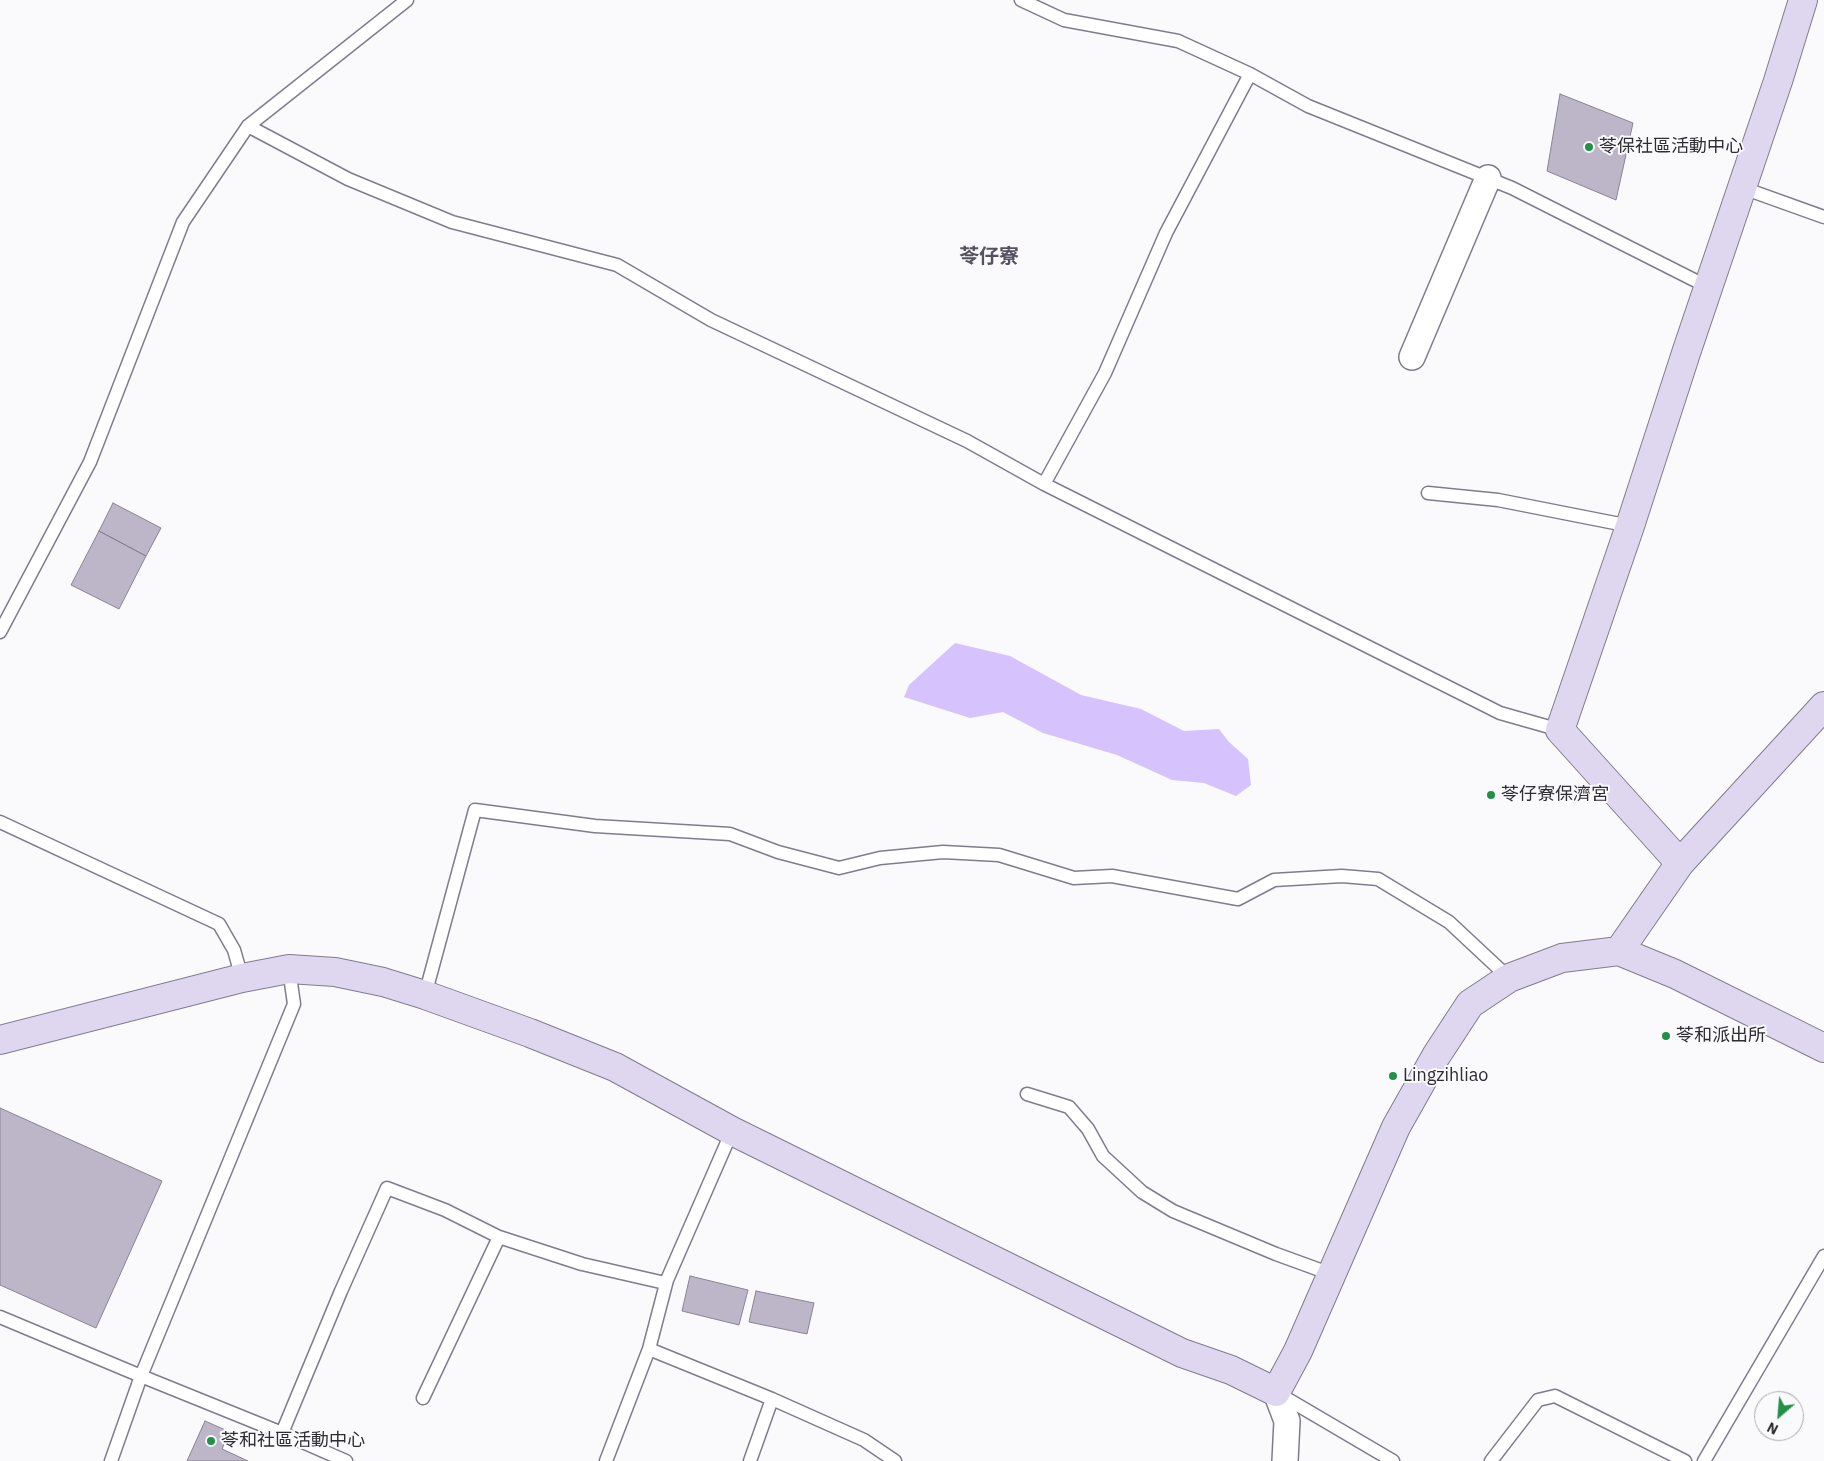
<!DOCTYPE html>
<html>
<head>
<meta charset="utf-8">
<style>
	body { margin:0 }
	#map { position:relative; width:1824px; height:1461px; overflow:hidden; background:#faf9fc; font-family:"IBM Plex Sans",sans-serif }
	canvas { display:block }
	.north { position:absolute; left:1754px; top:1391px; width:50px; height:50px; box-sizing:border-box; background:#faf9fc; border:1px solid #a9a7ac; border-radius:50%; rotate:207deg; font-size:14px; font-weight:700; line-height:20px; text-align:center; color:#2f2d34 }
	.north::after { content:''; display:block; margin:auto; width:18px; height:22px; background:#239048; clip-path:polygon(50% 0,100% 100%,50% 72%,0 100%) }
</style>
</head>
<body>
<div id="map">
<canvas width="1824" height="1461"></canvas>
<div class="north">N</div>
</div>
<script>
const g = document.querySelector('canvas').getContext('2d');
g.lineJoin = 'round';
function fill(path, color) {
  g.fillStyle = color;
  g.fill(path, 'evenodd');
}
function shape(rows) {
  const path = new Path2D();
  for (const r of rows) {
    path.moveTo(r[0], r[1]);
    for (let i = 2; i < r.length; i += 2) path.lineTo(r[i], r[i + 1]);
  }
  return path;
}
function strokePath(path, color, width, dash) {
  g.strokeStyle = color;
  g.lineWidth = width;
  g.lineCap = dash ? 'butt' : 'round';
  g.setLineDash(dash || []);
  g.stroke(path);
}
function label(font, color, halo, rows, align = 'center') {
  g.font = font + ' "IBM Plex Sans","Noto Sans TC",sans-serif';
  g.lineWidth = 4;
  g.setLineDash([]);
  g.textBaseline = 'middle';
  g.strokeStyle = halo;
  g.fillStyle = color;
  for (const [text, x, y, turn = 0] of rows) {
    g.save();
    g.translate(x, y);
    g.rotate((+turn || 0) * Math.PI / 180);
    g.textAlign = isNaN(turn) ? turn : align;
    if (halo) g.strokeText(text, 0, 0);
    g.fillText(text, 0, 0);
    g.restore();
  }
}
fill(shape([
	[955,643,1010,656,1081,695,1141,709,1184,731,1219,729,1229,742,1248,759,1251,785,1236,796,1204,783,1172,780,1117,755,1043,733,1003,712,970,718,904,697,909,685]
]), '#d6c2fd');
const building = shape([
	[1560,94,1633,123,1616,200,1547,171,1560,94],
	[113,503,161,528,146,556,99,531,113,503],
	[99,531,146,556,119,609,71,585,99,531],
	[0,1108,162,1181,96,1328,0,1285,0,1108],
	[690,1276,748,1290,739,1325,682,1311,690,1276],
	[756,1291,814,1303,807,1334,749,1322,756,1291],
	[205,1421,230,1432,222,1449,248,1461,187,1461,205,1421]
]);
fill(building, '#bcb6c8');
strokePath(building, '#898395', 1);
const lane = shape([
	[1021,0,1064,20,1178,41,1250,74,1308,106,1512,188,1708,287],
	[248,126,348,179,452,222,617,265,711,320,967,441,1044,484,1500,713,1560,730],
	[1743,188,1824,217],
	[1044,484,1105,373,1166,233,1250,74],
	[1428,493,1498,500,1630,526],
	[0,632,90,462,183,222,248,126,407,0],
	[0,822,219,924,234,950,242,978],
	[425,995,475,810,595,826,730,834,778,852,839,868,880,858,943,852,999,855,1074,878,1112,876,1238,899,1274,880,1342,876,1378,879,1449,922,1509,978],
	[1027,1094,1069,1107,1088,1129,1103,1156,1142,1192,1173,1211,1276,1254,1331,1274],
	[0,1317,141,1376,282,1433,346,1461],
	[649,1349,772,1399,864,1440,895,1461],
	[1279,1394,1393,1461],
	[423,1398,499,1237],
	[282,1433,341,1291,387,1188,445,1210,499,1237,582,1264,665,1283,667,1280],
	[111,1461,141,1376,294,1004,289,969],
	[606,1461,649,1349,667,1280,732,1131],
	[750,1461,772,1399],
	[1491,1461,1538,1400,1555,1396,1685,1461],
	[1704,1461,1824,1256]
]);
const street = shape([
	[1412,357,1488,178],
	[1276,1392,1287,1421,1285,1461]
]);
const secondary = shape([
	[1680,863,1560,730,1630,526,1687,350,1778,81,1803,0],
	[1619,951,1680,863,1824,706],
	[0,1040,242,978,289,969,335,972,383,982,425,995,530,1033,615,1067,732,1131,1182,1353,1231,1370,1276,1392,1298,1351,1396,1127,1436,1056,1470,1004,1509,978,1562,958,1619,951,1675,974,1824,1048]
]);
strokePath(lane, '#817c8d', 15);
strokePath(street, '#817c8d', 28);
strokePath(secondary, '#817c8d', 30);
strokePath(lane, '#fff', 12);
strokePath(street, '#fff', 25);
strokePath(secondary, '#dfd6ef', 28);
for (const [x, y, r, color] of [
	[1589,147,5,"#239048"],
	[1491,795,5,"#239048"],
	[1666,1036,5,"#239048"],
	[1393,1076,5,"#239048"],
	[211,1441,5,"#239048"]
]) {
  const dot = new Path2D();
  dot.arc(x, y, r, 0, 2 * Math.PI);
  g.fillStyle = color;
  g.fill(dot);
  strokePath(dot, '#faf9fc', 2);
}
label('18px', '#2f2d34', '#faf9fc', [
	["苓保社區活動中心",1599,147],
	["苓仔寮保濟宮",1501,795],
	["苓和派出所",1676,1036],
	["Lingzihliao",1403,1076],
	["苓和社區活動中心",221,1441]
], 'left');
label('bold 20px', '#565161', '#faf9fc', [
	["苓仔寮",989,257]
]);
</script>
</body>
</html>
